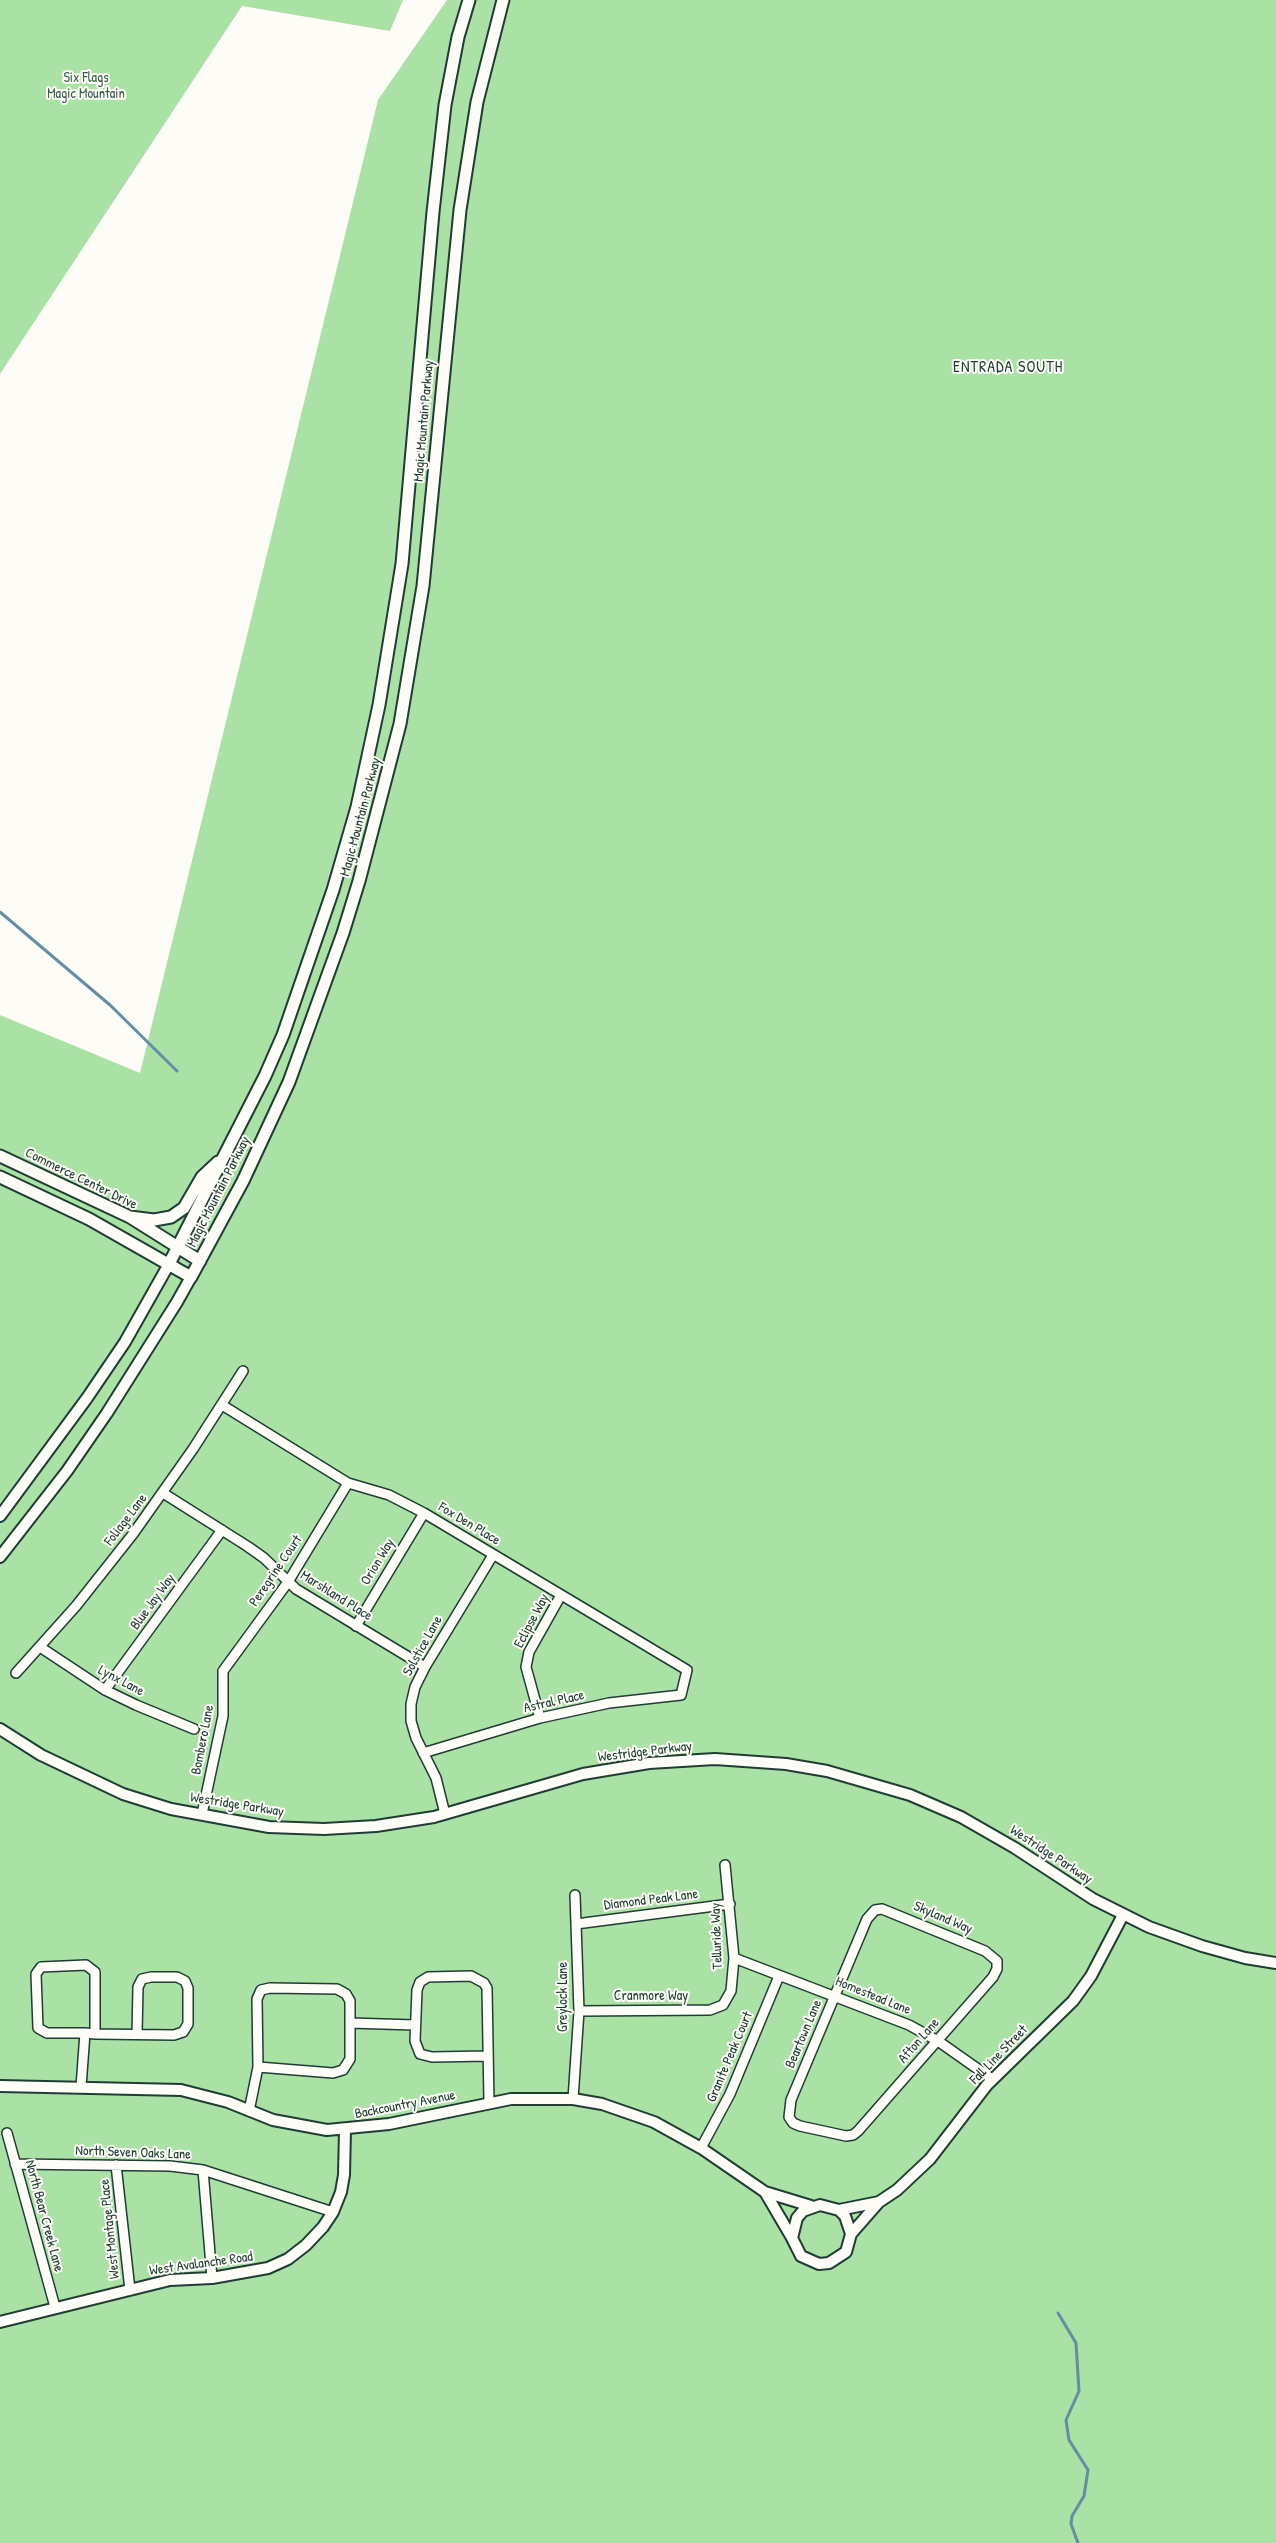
<!DOCTYPE html>
<html>
<head>
<meta charset="utf-8">
<style>
	body { margin:0 }
	canvas { display:block; background:#fdfcf7 }
</style>
</head>
<body>
<canvas width="1276" height="2543"></canvas>
<script>
const g = document.querySelector('canvas').getContext('2d');
g.lineJoin = 'round';
function fill(path, color) {
  g.fillStyle = color;
  g.fill(path, 'evenodd');
}
function shape(rows) {
  const path = new Path2D();
  for (const r of rows) {
    path.moveTo(r[0], r[1]);
    for (let i = 2; i < r.length; i += 2) path.lineTo(r[i], r[i + 1]);
  }
  return path;
}
function strokePath(path, color, width, dash) {
  g.strokeStyle = color;
  g.lineWidth = width;
  g.lineCap = dash ? 'butt' : 'round';
  g.setLineDash(dash || []);
  g.stroke(path);
}
function label(font, color, halo, rows, align = 'center') {
  g.font = font + ' "Patrick Hand",sans-serif';
  g.lineWidth = 4;
  g.setLineDash([]);
  g.textBaseline = 'middle';
  g.strokeStyle = halo;
  g.fillStyle = color;
  for (const [text, x, y, turn = 0] of rows) {
    g.save();
    g.translate(x, y);
    g.rotate((+turn || 0) * Math.PI / 180);
    g.textAlign = isNaN(turn) ? turn : align;
    if (halo) g.strokeText(text, 0, 0);
    g.fillText(text, 0, 0);
    g.restore();
  }
}
fill(shape([
	[0,0,403,0,390,31,242,6,0,374],
	[447,0,1276,0,1276,2543,0,2543,0,1015,140,1073,378,100]
]), '#aae1a5');
strokePath(shape([
	[0,912,110,1005,177,1071],
	[1058,2313,1076,2343,1079,2391,1066,2420,1069,2440,1088,2470,1084,2496,1072,2516,1071,2524,1078,2543]
]), '#648ea4', 3);
const minor = shape([
	[222,1405,348,1483,389,1495,424,1513,687,1670,681,1695,609,1703,540,1718,423,1753],
	[163,1493,247,1546,264,1558,296,1589,425,1667],
	[356,1626,424,1513],
	[40,1647,105,1690,136,1705,194,1729],
	[16,1673,76,1606,133,1534,193,1449,243,1371],
	[105,1690,222,1530],
	[540,1718,526,1667,529,1652,561,1595],
	[202,1814,223,1716,223,1671,288,1582,348,1483],
	[445,1814,436,1778,416,1738,411,1721,411,1704,415,1687,425,1667,493,1555],
	[882,1909,985,1951,997,1961,997,1969,993,1977,858,2131,853,2135,846,2136,800,2126,793,2123,789,2117,791,2100,867,1919,875,1910,882,1909],
	[576,1924,730,1904],
	[734,1958,909,2025,938,2041,992,2079],
	[579,2011,710,2010,723,2005,731,1991,734,1958,725,1865],
	[350,2023,415,2025],
	[95,2034,174,2035,183,2032,188,2024,188,1988,185,1981,177,1977,151,1977,142,1979,138,1987,137,2034],
	[488,2056,432,2057,420,2054,415,2041,417,1990,420,1982,428,1977,471,1976,484,1983,487,1988,489,2103],
	[81,2087,85,2033,95,2034,95,1972,86,1965,41,1967,36,1974,38,2028,47,2033,85,2033],
	[573,2099,579,2011,575,1895],
	[249,2111,258,2067,257,1999,261,1990,270,1988,337,1989,346,1994,350,2001,350,2059,343,2070,333,2073,258,2067],
	[7,2133,55,2307],
	[701,2148,730,2094,779,1976],
	[15,2164,170,2166,203,2170,333,2212],
	[116,2165,130,2290],
	[203,2170,212,2278]
]);
const tertiary = shape([
	[0,1516,87,1398,125,1342,169,1264],
	[0,1557,67,1471,107,1413,177,1302,191,1277],
	[0,1729,41,1755,123,1794,171,1809,269,1827,324,1829,376,1826,434,1817,583,1774,649,1763,715,1759,786,1764,827,1771,910,1795,961,1817,1015,1848,1093,1899,1149,1927,1202,1946,1245,1958,1276,1963],
	[0,2086,181,2090,228,2102,273,2120,327,2130,389,2124,511,2099,573,2099,602,2104,654,2122,701,2148,765,2192,811,2206],
	[765,2192,792,2238],
	[839,2210,879,2202],
	[851,2234,845,2216,839,2210,820,2205,803,2211,797,2218,792,2238,801,2256,819,2264,829,2263,846,2252,851,2234,879,2202,897,2190,930,2159,987,2085,1073,2001,1091,1976,1123,1915],
	[0,2322,170,2280,212,2278,268,2268,288,2259,306,2245,323,2227,333,2212,341,2192,344,2175,345,2130]
]);
const secondary = shape([
	[0,1156,130,1217,200,1261],
	[0,1177,89,1219,191,1277,243,1181,289,1082,343,933,359,881,400,724,423,586,460,210,477,102,503,0],
	[130,1217,154,1220,171,1217,184,1208,202,1177,218,1162],
	[169,1264,265,1076,283,1035,333,890,357,807,379,705,402,564,433,212,445,105,458,37,469,0]
]);
strokePath(minor, '#1f3d34', 12);
strokePath(tertiary, '#1f3d34', 14);
strokePath(secondary, '#1f3d34', 15);
strokePath(minor, '#fdfcf7', 9);
strokePath(tertiary, '#fdfcf7', 10);
strokePath(secondary, '#fdfcf7', 11);
label('14px', '#3b5e4b', '#fdfcf7', [
	["Six Flags",86,78],
	["Magic Mountain",86,94]
]);
label('14px', '#1f3d34', '#fdfcf7', [
	["Magic Mountain Parkway",424,421,-85],
	["Magic Mountain Parkway",361,817,-75],
	["Commerce Center Drive",81,1179,26],
	["Magic Mountain Parkway",219,1192,-63],
	["Foliage Lane",126,1520,-53],
	["Fox Den Place",469,1524,31],
	["Orion Way",378,1562,-59],
	["Peregrine Court",276,1571,-56],
	["Marshland Place",336,1596,32],
	["Blue Jay Way",153,1602,-54],
	["Eclipse Way",532,1621,-62],
	["Solstice Lane",423,1646,-61],
	["Lynx Lane",121,1681,28],
	["Astral Place",554,1702,-13],
	["Bombero Lane",203,1740,-79],
	["Westridge Parkway",645,1752,-7],
	["Westridge Parkway",237,1805,9],
	["Westridge Parkway",1051,1855,33],
	["Diamond Peak Lane",651,1900,-7],
	["Skyland Way",943,1918,23],
	["Telluride Way",717,1936,-92],
	["Cranmore Way",651,1996],
	["Homestead Lane",873,1996,22],
	["Greylock Lane",563,1997,-90],
	["Beartown Lane",804,2034,-67],
	["Afton Lane",919,2041,-49],
	["Fall Line Street",999,2055,-46],
	["Granite Peak Court",730,2057,-67],
	["Backcountry Avenue",405,2105,-11],
	["North Seven Oaks Lane",133,2153,2],
	["North Bear Creek Lane",44,2216,75],
	["West Montage Place",110,2229,-96],
	["West Avalanche Road",201,2264,-8]
]);
g.letterSpacing = '1px';
label('16px', '#1f3d34', '#fdfcf7', [
	["ENTRADA SOUTH",1008,368]
]);
g.letterSpacing = '0px';
</script>
</body>
</html>
